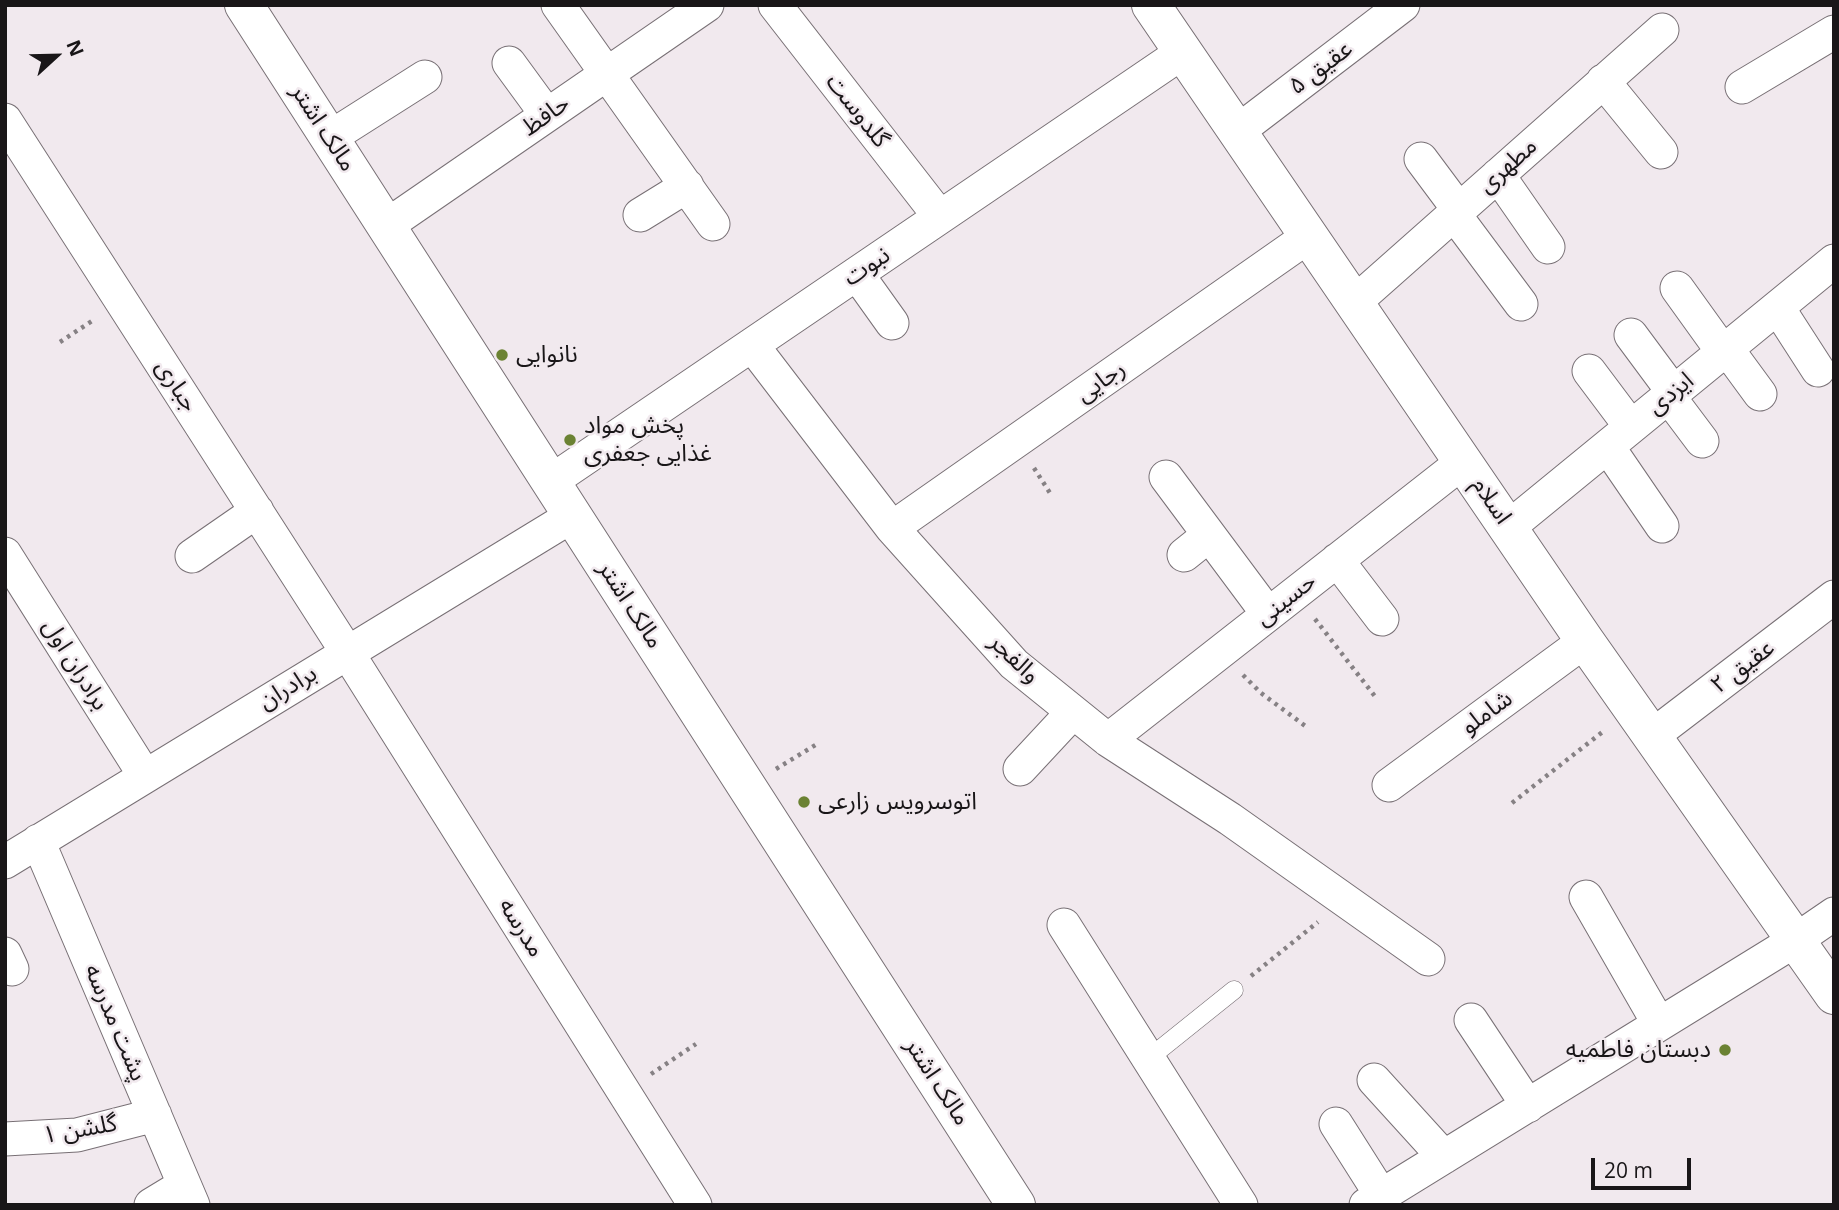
<!DOCTYPE html>
<html>
<head>
<meta charset="utf-8">
<style>
	body { margin:0 }
	#map { position:relative; width:1839px; height:1210px; overflow:hidden; background:#f1e9ee; font-family:"Open Sans",sans-serif }
	canvas { display:block }
	.frame { position:absolute; inset:0; border:7px solid #191618; pointer-events:none }
	.north { position:absolute; left:21px; top:21px; width:70px; height:70px; -webkit-text-stroke:5px #f1e9ee; paint-order:stroke; rotate:68deg; font-size:19px; font-weight:700; line-height:28px; text-align:center; color:#191618 }
	.north::after { content:''; display:block; margin:auto; width:24px; height:32px; background:#191618; clip-path:polygon(50% 0,100% 100%,50% 72%,0 100%) }
	.scale { position:absolute; left:1591px; top:1158px; width:100px; height:32px; box-sizing:border-box; border:4px solid #191618; border-top:0; padding-left:9px; font-size:21px; line-height:24px; white-space:nowrap; color:#191618; -webkit-text-stroke:5px #f1e9ee; paint-order:stroke }
</style>
</head>
<body>
<div id="map">
<canvas width="1839" height="1210"></canvas>
<div class="frame"></div>
<div class="north">N</div>
<div class="scale">20 m</div>
</div>
<script>
const g = document.querySelector('canvas').getContext('2d');
g.lineJoin = 'round';
function shape(rows) {
  const path = new Path2D();
  for (const r of rows) {
    path.moveTo(r[0], r[1]);
    for (let i = 2; i < r.length; i += 2) path.lineTo(r[i], r[i + 1]);
  }
  return path;
}
function strokePath(path, color, width, dash) {
  g.strokeStyle = color;
  g.lineWidth = width;
  g.lineCap = dash ? 'butt' : 'round';
  g.setLineDash(dash || []);
  g.stroke(path);
}
function label(font, color, halo, rows, align = 'center') {
  g.font = font + ' "Open Sans","Noto Sans Arabic",sans-serif';
  g.lineWidth = 5;
  g.setLineDash([]);
  g.textBaseline = 'middle';
  g.strokeStyle = halo;
  g.fillStyle = color;
  for (const [text, x, y, turn = 0] of rows) {
    g.save();
    g.translate(x, y);
    g.rotate((+turn || 0) * Math.PI / 180);
    g.textAlign = isNaN(turn) ? turn : align;
    if (halo) g.strokeText(text, 0, 0);
    g.fillText(text, 0, 0);
    g.restore();
  }
}
const lane = shape([
	[1148,1059,1234,990]
]);
const street = shape([
	[558,5,713,224],
	[775,5,940,217],
	[509,63,547,115],
	[1603,81,1661,152],
	[1742,87,1834,32],
	[5,120,347,652,695,1205],
	[1238,131,1403,5],
	[329,138,425,77],
	[1421,159,1459,210],
	[1498,175,1548,247],
	[1454,214,1521,304],
	[640,215,687,186],
	[386,226,707,5],
	[857,274,892,323],
	[1677,288,1723,352],
	[1355,302,1662,30],
	[1778,308,1818,370],
	[1631,335,1674,393],
	[752,345,892,528,1014,664,1108,740,1230,819,1428,959],
	[1727,349,1760,394],
	[1589,371,1631,427],
	[1669,397,1702,441],
	[1608,447,1662,526],
	[1166,477,1268,614],
	[550,482,1183,52],
	[1509,527,1834,261],
	[892,528,1309,236],
	[5,554,145,776],
	[1184,555,1209,535],
	[192,556,257,511],
	[1337,560,1382,619],
	[1652,736,1834,597],
	[1108,740,1464,461],
	[1020,769,1073,712],
	[1389,785,1585,641],
	[38,841,193,1205],
	[5,862,572,516],
	[1586,897,1659,1024],
	[1064,925,1241,1205],
	[5,954,12,969],
	[1471,1020,1528,1106],
	[1374,1080,1444,1157],
	[1336,1124,1381,1195],
	[5,1139,77,1135,155,1115],
	[151,1205,184,1185],
	[1366,1205,1796,940,1834,914]
]);
const secondary = shape([
	[244,5,1016,1205],
	[1151,5,1585,641,1834,995]
]);
strokePath(lane, '#787075', 19);
strokePath(street, '#787075', 35);
strokePath(secondary, '#787075', 40);
strokePath(shape([
	[60,342,95,319],
	[1034,468,1050,493],
	[1315,619,1377,699],
	[1243,675,1261,693,1308,728],
	[776,769,817,744],
	[1512,803,1605,730],
	[1251,976,1318,922],
	[651,1074,696,1044]
]), '#868184', 4.5, [3.5, 5]);
strokePath(lane, '#fff', 18);
strokePath(street, '#fff', 33);
strokePath(secondary, '#fff', 38);
for (const [x, y, r, color] of [
	[502,355,7,"#6b8233"],
	[570,440,7,"#6b8233"],
	[804,802,7,"#6b8233"],
	[1725,1050,7,"#6b8233"]
]) {
  const dot = new Path2D();
  dot.arc(x, y, r, 0, 2 * Math.PI);
  g.fillStyle = color;
  g.fill(dot);
  strokePath(dot, '#f1e9ee', 2.5);
}
label('24px', '#191618', '#f1e9ee', [
	["عقیق ۵",1321,68,-37],
	["گلدوست",857,111,52],
	["حافظ",546,116,-35],
	["مالک اشتر",323,128,57],
	["مطهری",1508,166,-42],
	["نبوت",867,267,-34],
	["رجایی",1101,382,-35],
	["جباری",176,386,57],
	["ایزدی",1671,394,-39],
	["اسلام",1491,501,56],
	["حسینی",1286,600,-38],
	["مالک اشتر",630,605,57],
	["والفجر",1014,659,44],
	["برادران اول",75,665,58],
	["عقیق ۲",1743,667,-37],
	["برادران",288,688,-31],
	["شاملو",1487,713,-36],
	["مدرسه",521,928,58],
	["پشت مدرسه",115,1023,67],
	["مالک اشتر",937,1082,57],
	["گلشن ۱",80,1130,-10]
]);
label('24px', '#191618', '#f1e9ee', [
	["نانوایی",516,355],
	["پخش مواد",584,426],
	["غذایی جعفری",584,454],
	["اتوسرویس زارعی",818,802],
	["دبستان فاطمیه",1711,1050,"right"]
], 'left');
</script>
</body>
</html>
